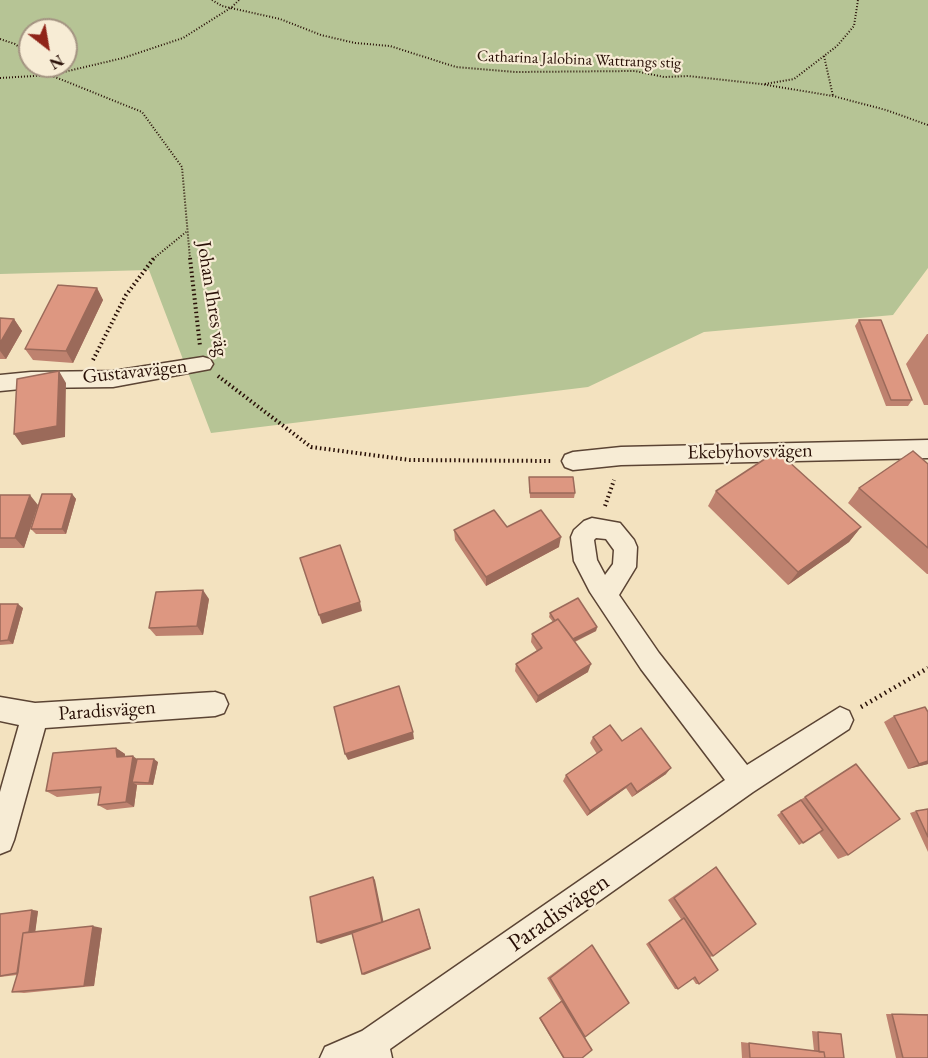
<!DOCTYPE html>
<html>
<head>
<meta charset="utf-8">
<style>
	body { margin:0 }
	#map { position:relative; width:928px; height:1058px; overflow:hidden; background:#f3e2bf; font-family:"EB Garamond",serif }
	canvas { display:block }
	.north { position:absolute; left:18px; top:18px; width:60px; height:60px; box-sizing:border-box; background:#f7ecd5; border:2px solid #a49482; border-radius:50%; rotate:149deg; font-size:16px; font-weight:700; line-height:24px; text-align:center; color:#280f06 }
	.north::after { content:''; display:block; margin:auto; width:21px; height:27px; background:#8f2418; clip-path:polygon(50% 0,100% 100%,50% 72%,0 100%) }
</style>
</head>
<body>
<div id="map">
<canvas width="928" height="1058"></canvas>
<div class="north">N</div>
</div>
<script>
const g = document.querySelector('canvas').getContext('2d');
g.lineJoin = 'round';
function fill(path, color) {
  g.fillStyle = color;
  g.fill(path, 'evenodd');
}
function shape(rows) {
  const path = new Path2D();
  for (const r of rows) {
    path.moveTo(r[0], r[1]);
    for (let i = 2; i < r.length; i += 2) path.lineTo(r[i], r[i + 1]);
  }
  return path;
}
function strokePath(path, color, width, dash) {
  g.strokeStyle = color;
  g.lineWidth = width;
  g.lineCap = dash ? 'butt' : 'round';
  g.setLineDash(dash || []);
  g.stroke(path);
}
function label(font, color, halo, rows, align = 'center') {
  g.font = font + ' "EB Garamond",serif';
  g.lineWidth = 4.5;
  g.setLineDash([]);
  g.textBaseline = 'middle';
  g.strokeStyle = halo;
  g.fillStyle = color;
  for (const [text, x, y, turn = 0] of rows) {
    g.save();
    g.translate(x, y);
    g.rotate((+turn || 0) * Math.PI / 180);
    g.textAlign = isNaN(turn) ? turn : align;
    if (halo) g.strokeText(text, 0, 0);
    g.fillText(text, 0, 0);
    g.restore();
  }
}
fill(shape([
	[0,0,928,0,928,268,893,315,704,332,588,387,211,433,149,270,0,274],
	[30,30,66,30,66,66,30,66]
]), '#b6c495');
const minor = shape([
	[203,357,210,359,213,364,210,369,113,387,31,388,0,391,0,375,31,372,113,371,203,357],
	[928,440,928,458,621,465,573,470,565,467,562,461,565,455,573,452,621,447,928,440],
	[592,518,620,523,634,540,637,547,636,567,619,595,659,653,747,765,840,707,849,711,853,720,849,729,753,792,390,1049,392,1058,320,1058,325,1047,362,1031,725,780,641,669,590,592,574,561,571,537,574,530,584,521,592,518],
	[596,538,606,539,614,550,613,564,605,575,597,560,594,540,596,538],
	[215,692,224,695,228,704,224,713,215,716,45,728,14,840,10,850,0,854,0,792,19,725,0,721,0,697,35,703,215,692]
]);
strokePath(minor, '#5b4434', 3);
strokePath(shape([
	[212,0,222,6,280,19,321,35,355,43,390,46,456,67,515,72,635,71,664,77,688,76,761,84,833,96,886,110,928,125],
	[0,39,15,44,30,55],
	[824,56,833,96],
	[41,66,50,75],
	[51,75,123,58,183,38,232,7,239,0],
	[0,78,50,75,142,112,182,167,190,259],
	[765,84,794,79,837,46,854,26,858,0],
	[153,259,186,232]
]), '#280f06', 2, [1, 2]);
strokePath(shape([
	[190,258,200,346],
	[93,360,126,295,154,258],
	[218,376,311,447,410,460,551,461],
	[605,506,614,480]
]), '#280f06', 4, [1.5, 3]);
strokePath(shape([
	[861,707,928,668]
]), '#280f06', 4.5, [1.5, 4]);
fill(minor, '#f7ecd5');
fill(shape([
	[97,288,103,300,73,363,33,360,25,349],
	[0,318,14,319,22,331,6,359,0,359],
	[859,320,912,400,908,406,886,406,855,326],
	[927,334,928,334,928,405,924,405,906,364],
	[928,464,928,574,927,574,848,503,859,488],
	[529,477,575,493,574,498,530,498],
	[716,491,861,527,849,542,788,585,708,506],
	[72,494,76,499,66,534,36,534,31,529],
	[0,495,38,505,24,548,0,548],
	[507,527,559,547,486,586,455,540,454,530],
	[209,599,203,635,156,636,149,628],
	[0,604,23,608,13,644,0,645],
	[550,613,597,627,596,631,575,642,588,672,536,703,515,671,516,664,537,651,531,642,532,634,553,622,549,617],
	[894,716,928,764,908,769,884,722],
	[593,737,622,741,666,774,632,797,626,788,587,816,563,781,566,775,597,754,590,743],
	[116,748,125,754,125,756,137,759,158,762,153,785,137,785,134,807,107,810,98,805,100,793,57,797,46,791],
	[856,764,848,855,838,859,819,833,799,845,777,815],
	[928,809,928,852,910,813,916,811],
	[716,867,713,956,710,957,699,984,696,984,692,978,678,989,675,989,646,944,681,919,668,900,710,871],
	[32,910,38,911,35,931,102,928,94,986,24,993,12,992,17,975,0,977,0,914],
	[592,945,585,1037,583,1036,582,1058,563,1058,539,1018,561,1001,547,978,589,947],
	[886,1014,928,1014,928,1058,896,1058],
	[812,1031,841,1034,844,1058,742,1058,741,1042,814,1051]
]), '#be826f');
fill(shape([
	[97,288,103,300,73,363,66,351],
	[14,319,22,331,6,359,0,351,0,343],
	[59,371,66,383,65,437,22,445,14,434],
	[72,494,76,499,66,534,62,529],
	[30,495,38,505,24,548,15,538],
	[861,527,849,542,788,585,798,572],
	[561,537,559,547,486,586,486,577],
	[203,590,209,599,203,635,197,626],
	[360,602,362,611,322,624,319,615],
	[18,604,23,608,13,644,8,640],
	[597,627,596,631,567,645,569,641],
	[591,664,588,672,536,703,538,696],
	[413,732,414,739,348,760,345,754],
	[116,748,125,754,125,762,117,757],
	[133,756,141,762,132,782,137,785,134,807,126,802],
	[154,759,158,762,153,785,149,783],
	[928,761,928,764,908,769,919,764],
	[671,768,666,774,632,797,637,792],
	[631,783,626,788,587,816,590,811],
	[373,877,375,880,384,924,321,944,317,942],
	[419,909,431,949,364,975,362,974],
	[32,910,38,911,30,973,24,972],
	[93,926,102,928,94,986,84,986]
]), '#9b6a5a');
const building = shape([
	[58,285,97,288,66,351,25,349,58,285],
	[0,318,14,319,0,343,0,318],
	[859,320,881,320,912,400,891,400,859,320],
	[59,371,57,426,14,434,17,379,59,371],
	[777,451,861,527,798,572,716,491,777,451],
	[913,451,928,464,928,548,859,488,913,451],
	[529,477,573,477,575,493,530,493,529,477],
	[42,494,72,494,62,529,31,529,42,494],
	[0,495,30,495,15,538,0,538,0,495],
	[494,510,507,527,541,510,561,537,486,577,454,530,494,510],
	[340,545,360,602,319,615,300,558,340,545],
	[203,590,197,626,149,628,156,592,203,590],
	[578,598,597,627,573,639,558,619,555,621,550,613,578,598],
	[0,604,18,604,8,640,0,641,0,604],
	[558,619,591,664,538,696,516,664,542,648,532,634,558,619],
	[399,686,413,732,345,754,334,707,399,686],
	[925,707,928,712,928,761,919,764,894,716,925,707],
	[610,725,622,741,641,728,671,768,637,792,631,783,590,811,566,775,602,750,593,737,610,725],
	[116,748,117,757,133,756,126,802,98,805,101,787,46,791,53,753,116,748],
	[137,759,154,759,149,783,132,782,137,759],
	[856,764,900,819,848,855,805,797,856,764],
	[801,800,823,830,803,843,781,812,801,800],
	[928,809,928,837,916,811,928,809],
	[716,867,756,924,713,956,674,898,716,867],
	[373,877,382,922,317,942,310,897,373,877],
	[419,909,430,948,362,974,352,933,419,909],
	[32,910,29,932,23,933,17,973,0,976,0,914,32,910],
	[684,918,718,970,699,984,695,977,678,989,649,943,684,918],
	[93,926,84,986,12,992,18,972,23,933,93,926],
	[592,945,629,1003,585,1037,550,978,592,945],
	[562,1001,592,1050,582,1058,564,1058,540,1018,562,1001],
	[892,1014,928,1015,928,1058,903,1058,892,1014],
	[818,1032,841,1034,844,1058,825,1058,824,1052,819,1052,818,1032],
	[749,1043,824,1052,825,1058,750,1058,749,1043]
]);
fill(building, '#dd9781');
strokePath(building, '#9b6a5a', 1.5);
label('16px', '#280f06', '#f7ecd5', [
	["Catharina Jalobina Wattrangs stig",579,60,2]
]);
label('20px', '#280f06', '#f7ecd5', [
	["Johan Ihres väg",212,299,81],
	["Gustavavägen",135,372,-6],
	["Ekebyhovsvägen",750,452,-1],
	["Paradisvägen",107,711,-4]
]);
label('24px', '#280f06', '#f7ecd5', [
	["Paradisvägen",559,913,-35]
]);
</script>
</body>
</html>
